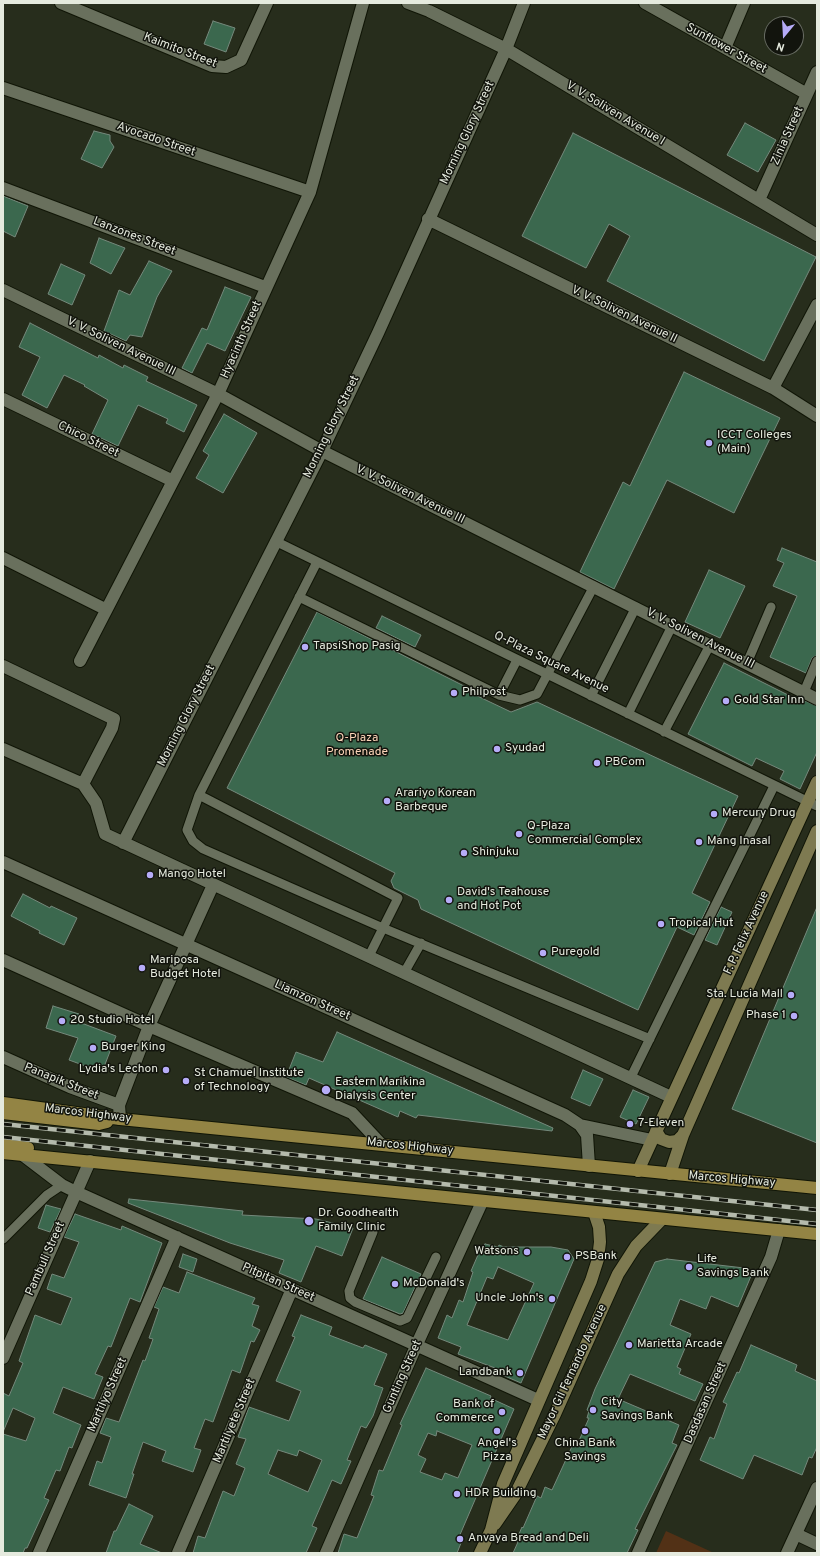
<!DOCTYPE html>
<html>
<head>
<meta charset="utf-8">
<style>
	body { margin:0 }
	#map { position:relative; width:820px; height:1556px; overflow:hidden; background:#272d1c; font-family:Overpass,sans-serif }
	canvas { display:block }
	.frame { position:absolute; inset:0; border:4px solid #e5eade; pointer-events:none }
	.north { position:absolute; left:764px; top:16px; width:40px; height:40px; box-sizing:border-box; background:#12140d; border:1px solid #666a61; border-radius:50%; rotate:198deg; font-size:11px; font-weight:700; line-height:16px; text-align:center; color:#e5eade }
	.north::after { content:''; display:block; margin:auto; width:14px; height:18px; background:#b6acf8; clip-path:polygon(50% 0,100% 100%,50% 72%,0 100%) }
</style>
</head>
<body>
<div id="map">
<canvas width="820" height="1556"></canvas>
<div class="frame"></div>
<div class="north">N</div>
</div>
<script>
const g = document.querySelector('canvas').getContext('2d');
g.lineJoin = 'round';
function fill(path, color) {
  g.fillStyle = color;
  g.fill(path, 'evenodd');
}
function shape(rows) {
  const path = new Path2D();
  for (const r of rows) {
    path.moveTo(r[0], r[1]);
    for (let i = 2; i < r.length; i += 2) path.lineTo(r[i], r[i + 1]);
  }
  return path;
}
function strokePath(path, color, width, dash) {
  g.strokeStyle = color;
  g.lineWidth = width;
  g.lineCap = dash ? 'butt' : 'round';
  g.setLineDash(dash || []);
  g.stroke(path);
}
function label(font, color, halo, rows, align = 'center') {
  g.font = font + ' Overpass,sans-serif';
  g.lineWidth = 3;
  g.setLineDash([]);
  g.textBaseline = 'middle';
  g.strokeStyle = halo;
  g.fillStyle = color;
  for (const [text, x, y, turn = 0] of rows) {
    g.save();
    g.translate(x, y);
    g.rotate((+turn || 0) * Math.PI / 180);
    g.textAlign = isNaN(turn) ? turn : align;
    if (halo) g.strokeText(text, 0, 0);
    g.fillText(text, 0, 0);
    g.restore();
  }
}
fill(shape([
	[666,1531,714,1553,656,1553]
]), '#523116');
const building = shape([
	[213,21,235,28,226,52,204,44,213,21],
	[745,123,776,140,758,172,727,155,745,123],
	[94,131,110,135,110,141,114,147,102,168,81,159,94,131],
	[573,133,816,257,764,361,607,281,630,236,609,224,586,268,522,236,573,133],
	[3,196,28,206,15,237,3,231,3,196],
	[99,238,125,248,111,274,90,263,99,238],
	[149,261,172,271,157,297,142,337,130,335,126,341,104,331,119,290,130,295,149,261],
	[61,264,85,275,72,305,48,294,61,264],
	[225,287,251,297,225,351,207,343,192,373,182,368,202,328,207,330,225,287],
	[30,323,98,358,99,355,123,368,124,365,148,377,146,381,197,405,184,432,166,423,168,419,138,405,118,446,92,434,108,400,84,386,85,385,64,375,47,408,22,395,40,357,19,347,30,323],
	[684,372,780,418,734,513,667,480,614,589,580,572,623,482,630,486,684,372],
	[224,414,257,433,223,493,196,478,209,455,203,451,224,414],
	[782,548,817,562,817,655,812,658,806,673,770,657,797,596,773,586,784,563,777,560,782,548],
	[709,570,745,586,720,638,685,622,709,570],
	[317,612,466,687,469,692,511,712,537,702,738,796,692,893,710,902,694,935,677,927,638,1010,421,909,418,900,394,888,391,881,395,873,227,788,317,612],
	[382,616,421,635,415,647,376,628,382,616],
	[724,663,802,702,803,700,817,706,817,752,800,789,780,779,784,771,756,758,752,766,688,734,724,663],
	[23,894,50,908,51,906,77,918,64,945,39,933,40,931,11,916,23,894],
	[721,907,732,912,717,945,705,940,721,907],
	[817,907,817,1143,732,1109,817,907],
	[53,1006,79,1014,76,1021,116,1036,102,1072,69,1060,78,1038,46,1028,53,1006],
	[337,1032,553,1128,552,1131,418,1115,416,1118,400,1111,398,1117,309,1078,306,1085,286,1077,296,1052,323,1062,337,1032],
	[583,1070,603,1079,590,1106,571,1098,583,1070],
	[633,1090,649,1097,636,1124,620,1117,633,1090],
	[129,1199,243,1211,242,1215,316,1219,353,1228,342,1256,316,1246,301,1282,279,1273,284,1260,230,1243,128,1203,129,1199],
	[46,1205,61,1209,50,1232,38,1228,46,1205],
	[75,1214,121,1230,122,1226,162,1243,140,1302,130,1298,111,1347,108,1346,95,1374,103,1377,94,1399,63,1387,53,1413,81,1425,72,1448,69,1447,60,1471,56,1470,44,1498,49,1500,27,1548,25,1548,23,1553,3,1553,3,1434,26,1441,35,1418,13,1408,3,1432,3,1393,9,1396,23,1363,19,1361,35,1315,61,1325,72,1298,47,1289,52,1274,64,1278,79,1242,64,1237,75,1214],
	[485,1244,498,1247,499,1245,504,1247,551,1247,568,1250,574,1259,521,1383,493,1371,495,1368,458,1354,461,1347,438,1338,447,1315,452,1318,459,1300,463,1302,473,1272,471,1271,481,1248,485,1244],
	[498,1267,534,1283,508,1340,467,1325,487,1277,493,1279,498,1267],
	[183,1254,197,1259,193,1272,179,1267,183,1254],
	[382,1257,421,1274,403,1313,400,1314,363,1299,382,1257],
	[667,1259,744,1268,751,1276,738,1307,711,1296,706,1309,680,1299,670,1325,691,1334,677,1367,681,1369,679,1374,703,1384,695,1401,630,1374,618,1399,679,1425,672,1443,677,1445,635,1529,638,1530,627,1553,513,1553,518,1542,516,1541,522,1527,523,1528,537,1496,541,1498,545,1487,552,1490,574,1442,578,1443,589,1418,587,1418,589,1411,587,1410,595,1389,655,1262,667,1259],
	[187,1272,255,1298,252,1304,259,1306,252,1326,260,1330,254,1342,251,1341,240,1373,232,1370,213,1422,205,1419,194,1448,201,1450,193,1472,162,1461,166,1451,143,1442,132,1474,134,1474,126,1498,89,1485,97,1461,102,1463,111,1437,100,1433,106,1418,119,1422,143,1360,145,1361,153,1339,149,1338,159,1309,154,1307,163,1287,179,1293,187,1272],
	[301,1315,332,1327,329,1335,363,1348,365,1345,387,1354,374,1385,383,1388,373,1416,366,1428,361,1426,347,1460,351,1461,341,1484,332,1480,312,1526,317,1528,306,1553,193,1553,198,1536,205,1538,223,1491,234,1496,245,1468,236,1464,246,1439,238,1437,249,1407,289,1421,301,1391,276,1381,295,1337,292,1336,301,1315],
	[278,1450,297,1456,299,1450,322,1460,308,1492,268,1474,278,1450],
	[751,1345,797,1365,795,1371,817,1381,817,1447,812,1458,809,1457,802,1475,754,1455,743,1479,700,1460,710,1437,714,1439,727,1404,723,1402,737,1372,739,1373,751,1345],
	[426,1368,491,1396,490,1398,514,1409,459,1537,463,1538,457,1553,338,1553,344,1534,357,1538,374,1496,371,1495,379,1470,383,1471,402,1425,400,1424,426,1368],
	[437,1431,472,1445,458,1478,445,1473,442,1480,420,1472,426,1459,418,1455,428,1433,436,1436,437,1431],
	[129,1504,153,1516,140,1544,162,1553,106,1553,114,1531,116,1531,129,1504]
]);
fill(building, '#3b684e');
strokePath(building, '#75897c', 1);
const lane = shape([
	[275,541,817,806],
	[317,562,199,795,187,830,193,841,203,849,383,928,650,1039],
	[299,597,499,695,520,700,537,694,594,586],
	[747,663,771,607],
	[804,692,817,661],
	[499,695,517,660],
	[591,696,636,607],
	[628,714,672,626],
	[664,732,710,645],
	[199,795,398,898,369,956],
	[404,973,421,943],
	[631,1077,774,786],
	[373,1232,349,1291,350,1298,355,1302,400,1321,407,1318,436,1257],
	[3,1239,47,1195,62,1185]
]);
const street = shape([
	[61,3,212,66,226,67,241,60,267,3],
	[408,3,429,11,506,49,817,235],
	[645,3,807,94],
	[725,48,744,3],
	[3,88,310,192],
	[3,188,265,287],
	[759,200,817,72],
	[428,219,773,388,817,416],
	[3,290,218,394,322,451,817,699],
	[773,388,817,305],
	[3,399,173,481],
	[3,558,105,609],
	[80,661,218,394,310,192,363,3],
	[3,666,114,719,112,728,83,784],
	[3,749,83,784,96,803,105,834,671,1097],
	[123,843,322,451,378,333,506,49,524,3],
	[3,862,565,1115,580,1125,587,1135,589,1166],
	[3,960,149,1026,352,1113,381,1144],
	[3,1057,70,1087,119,1105],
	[120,1119,119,1105,149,1026,213,885],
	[580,1125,652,1140],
	[24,1156,62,1185,76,1192,538,1400],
	[3,1358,90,1161],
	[796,1534,817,1544],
	[39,1553,177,1237],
	[178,1553,292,1289],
	[326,1553,417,1344,482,1202],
	[638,1553,771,1257,779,1230],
	[787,1553,817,1488]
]);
const secondary = shape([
	[656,1131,661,1139,669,1142,677,1141,683,1135],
	[638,1171,817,782],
	[670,1174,683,1135,817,831],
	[495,1524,515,1495,555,1414,618,1274,636,1246,662,1219],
	[480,1553,491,1530,503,1484,591,1281,598,1259,600,1242,599,1227,594,1212]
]);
const primary = shape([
	[3,1103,120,1119,817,1188],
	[3,1113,99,1124,107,1122],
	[3,1145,28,1148],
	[3,1153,817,1234]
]);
strokePath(lane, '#101506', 11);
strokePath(street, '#101506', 14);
strokePath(secondary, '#101506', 14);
strokePath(primary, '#101506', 14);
strokePath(lane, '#69705d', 9);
strokePath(street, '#69705d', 12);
strokePath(secondary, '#7e7a51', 12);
strokePath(primary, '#938444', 12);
const rail = shape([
	[3,1124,817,1210],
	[3,1137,817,1224]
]);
strokePath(rail, '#b4baac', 4.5);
strokePath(rail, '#12140d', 3, [9]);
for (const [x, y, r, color] of [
	[709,443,4,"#b6acf8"],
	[305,647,4,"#b6acf8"],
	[454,693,4,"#b6acf8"],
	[726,701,4,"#b6acf8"],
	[497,749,4,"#b6acf8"],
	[597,763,4,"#b6acf8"],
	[387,801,4,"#b6acf8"],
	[714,814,4,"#b6acf8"],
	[519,834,4,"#b6acf8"],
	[699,842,4,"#b6acf8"],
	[464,853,4,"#b6acf8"],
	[150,875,4,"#b6acf8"],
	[449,900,4,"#b6acf8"],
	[661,924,4,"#b6acf8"],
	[543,953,4,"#b6acf8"],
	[142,968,4,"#b6acf8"],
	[791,995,4,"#b6acf8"],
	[794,1016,4,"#b6acf8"],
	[62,1021,4,"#b6acf8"],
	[93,1048,4,"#b6acf8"],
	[166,1070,4,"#b6acf8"],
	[186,1081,4,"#b6acf8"],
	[326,1090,5,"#b6acf8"],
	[630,1124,4,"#b6acf8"],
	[309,1221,5,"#b6acf8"],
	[527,1252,4,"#b6acf8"],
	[567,1257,4,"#b6acf8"],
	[689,1267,4,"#b6acf8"],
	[395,1284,4,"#b6acf8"],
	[552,1299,4,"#b6acf8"],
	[629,1345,4,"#b6acf8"],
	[520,1373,4,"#b6acf8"],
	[593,1410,4,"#b6acf8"],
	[502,1412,4,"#b6acf8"],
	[497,1431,4,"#b6acf8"],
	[585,1431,4,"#b6acf8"],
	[457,1494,4,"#b6acf8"],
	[460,1539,4,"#b6acf8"]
]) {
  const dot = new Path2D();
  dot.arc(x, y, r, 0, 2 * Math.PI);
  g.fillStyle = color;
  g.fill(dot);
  strokePath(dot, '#12140d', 1.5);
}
label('12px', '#e5eade', '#12140d', [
	["Sunflower Street",726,49,29],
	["Kaimito Street",180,51,21],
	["V. V. Soliven Avenue I",615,114,31],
	["Morning Glory Street",468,133,-65],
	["Zinia Street",788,136,-66],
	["Avocado Street",156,140,19],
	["Lanzones Street",134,237,21],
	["V. V. Soliven Avenue II",624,315,26],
	["Hyacinth Street",242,340,-66],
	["V. V. Soliven Avenue III",121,347,26],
	["Morning Glory Street",332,427,-64],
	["Chico Street",88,440,26],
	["V. V. Soliven Avenue III",410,495,26],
	["V. V. Soliven Avenue III",700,639,27],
	["Q-Plaza Square Avenue",551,663,26],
	["Morning Glory Street",187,716,-63],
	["F. P. Felix Avenue",747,933,-65],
	["Liamzon Street",312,1001,24],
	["Panapik Street",61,1082,22],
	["Marcos Highway",88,1114,7],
	["Marcos Highway",410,1147,6],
	["Marcos Highway",732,1180,5],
	["Pambuli Street",46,1259,-66],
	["Pitpitan Street",278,1283,24],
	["Mayor Gil Fernando Avenue",573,1372,-65],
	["Gunting Street",403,1377,-66],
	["Martilyo Street",108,1395,-66],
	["Dasdasan Street",706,1403,-66],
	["Martilyete Street",235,1421,-67]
]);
label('12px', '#e5eade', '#12140d', [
	["ICCT Colleges",717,436],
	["(Main)",717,450],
	["TapsiShop Pasig",313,647],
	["Philpost",462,693],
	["Gold Star Inn",734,701],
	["Syudad",505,749],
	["PBCom",605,763],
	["Arariyo Korean",395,794],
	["Barbeque",395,808],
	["Mercury Drug",722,814],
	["Q-Plaza",527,827],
	["Commercial Complex",527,841],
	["Mang Inasal",707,842],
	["Shinjuku",472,853],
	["Mango Hotel",158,875],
	["David's Teahouse",457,893],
	["and Hot Pot",457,907],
	["Tropical Hut",669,924],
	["Puregold",551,953],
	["Mariposa",150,961],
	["Budget Hotel",150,975],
	["Sta. Lucia Mall",783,995,"right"],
	["Phase 1",786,1016,"right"],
	["20 Studio Hotel",70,1021],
	["Burger King",101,1048],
	["Lydia's Lechon",158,1070,"right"],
	["St Chamuel Institute",194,1074],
	["of Technology",194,1088],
	["Eastern Marikina",335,1083],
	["Dialysis Center",335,1097],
	["7-Eleven",638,1124],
	["Dr. Goodhealth",318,1214],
	["Family Clinic",318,1228],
	["Watsons",519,1252,"right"],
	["PSBank",575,1257],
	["Life",697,1260],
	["Savings Bank",697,1274],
	["McDonald's",403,1284],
	["Uncle John's",544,1299,"right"],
	["Marietta Arcade",637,1345],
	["Landbank",512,1373,"right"],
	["City",601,1403],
	["Savings Bank",601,1417],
	["Bank of",494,1405,"right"],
	["Commerce",494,1419,"right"],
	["Angel's",497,1444,"center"],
	["Pizza",497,1458,"center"],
	["China Bank",585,1444,"center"],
	["Savings",585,1458,"center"],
	["HDR Building",465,1494],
	["Anvaya Bread and Deli",468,1539]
], 'left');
label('12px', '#fcd5b9', '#12140d', [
	["Q-Plaza",357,739],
	["Promenade",357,753]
]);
</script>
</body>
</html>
